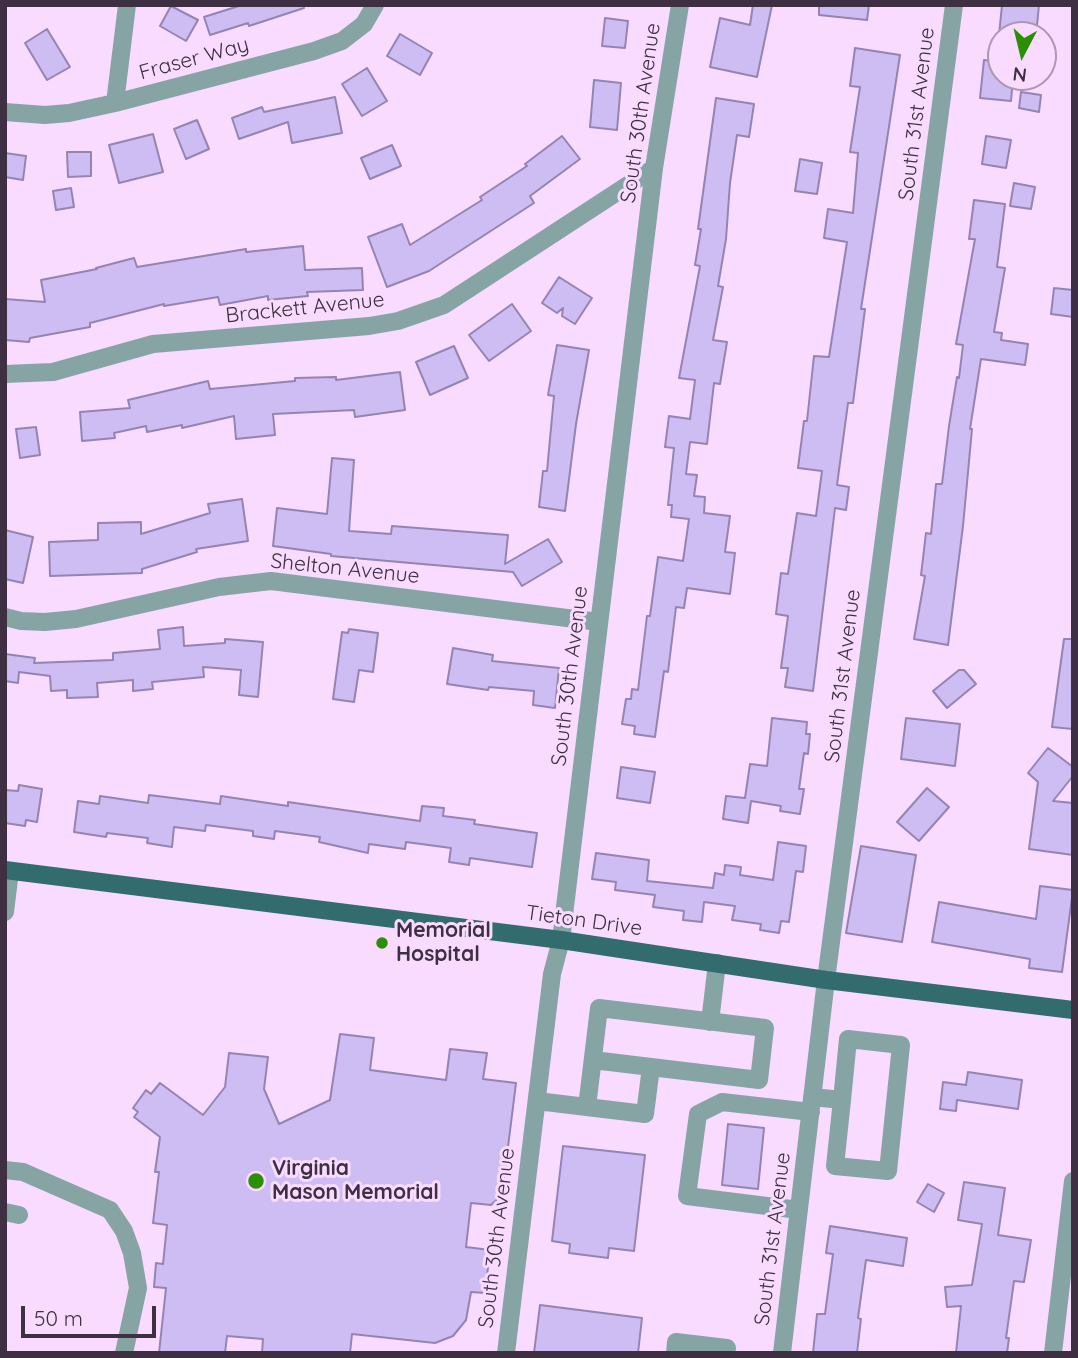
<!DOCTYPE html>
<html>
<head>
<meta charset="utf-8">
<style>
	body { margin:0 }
	#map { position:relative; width:1078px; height:1358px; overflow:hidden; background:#f8dbff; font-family:Quicksand,sans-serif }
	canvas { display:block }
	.frame { position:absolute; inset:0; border:7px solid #3e3042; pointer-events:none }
	.north { position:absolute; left:987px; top:21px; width:70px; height:70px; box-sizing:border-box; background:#f8dbff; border:2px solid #ae97b3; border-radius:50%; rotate:187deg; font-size:19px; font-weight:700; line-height:28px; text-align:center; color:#3e3042 }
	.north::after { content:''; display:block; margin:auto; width:24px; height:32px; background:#2c8e05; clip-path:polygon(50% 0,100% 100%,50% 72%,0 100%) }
	.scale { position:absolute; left:21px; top:1306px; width:135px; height:32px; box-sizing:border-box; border:4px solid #3e3042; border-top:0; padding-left:9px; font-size:21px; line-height:24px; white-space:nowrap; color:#3e3042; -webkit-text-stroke:5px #f8dbff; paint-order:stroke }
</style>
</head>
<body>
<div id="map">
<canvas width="1078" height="1358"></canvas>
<div class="frame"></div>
<div class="north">N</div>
<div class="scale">50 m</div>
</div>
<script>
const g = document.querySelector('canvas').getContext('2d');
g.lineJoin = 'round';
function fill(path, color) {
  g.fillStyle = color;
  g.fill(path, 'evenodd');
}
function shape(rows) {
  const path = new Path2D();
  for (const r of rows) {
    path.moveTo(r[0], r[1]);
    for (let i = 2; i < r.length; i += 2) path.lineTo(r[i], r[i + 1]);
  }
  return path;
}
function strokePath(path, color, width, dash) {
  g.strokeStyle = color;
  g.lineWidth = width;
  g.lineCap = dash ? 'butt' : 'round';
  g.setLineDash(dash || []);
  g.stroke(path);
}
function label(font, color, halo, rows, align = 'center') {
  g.font = font + ' Quicksand,sans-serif';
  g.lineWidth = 6;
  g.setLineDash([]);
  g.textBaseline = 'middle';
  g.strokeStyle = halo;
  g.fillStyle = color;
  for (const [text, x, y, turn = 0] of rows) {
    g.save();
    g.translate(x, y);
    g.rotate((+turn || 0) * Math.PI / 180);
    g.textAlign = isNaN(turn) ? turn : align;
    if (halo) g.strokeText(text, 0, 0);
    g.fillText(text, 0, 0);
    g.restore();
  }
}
const building = shape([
	[242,5,303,5,304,8,249,26,248,23,210,35,204,17,242,5],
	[753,5,772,5,757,77,710,67,720,18,750,25,753,5],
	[819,5,869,5,867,20,819,15,819,5],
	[1002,5,1039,5,1036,35,999,35,1002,5],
	[171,6,198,20,186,41,160,26,171,6],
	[605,18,628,21,625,48,602,46,605,18],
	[47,29,70,67,47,80,25,43,47,29],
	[400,34,432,53,420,75,387,56,400,34],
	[855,48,900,55,861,309,865,309,853,403,848,403,837,485,849,487,846,510,835,508,813,691,785,687,788,668,781,668,788,616,776,614,781,573,788,574,797,513,816,516,822,471,798,468,804,421,807,421,814,356,829,357,847,242,824,238,828,209,853,213,858,153,850,152,860,87,850,86,855,48],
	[984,60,1001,62,1001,77,1013,77,1011,101,980,98,984,60],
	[367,68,387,101,362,116,342,84,367,68],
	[594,80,621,83,617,130,590,127,594,80],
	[1021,92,1041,95,1039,112,1019,108,1021,92],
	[335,97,342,133,292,143,288,122,239,139,232,118,262,107,264,112,335,97],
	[716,98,754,104,749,137,737,135,730,183,726,239,718,286,723,287,713,340,727,342,720,384,714,383,707,444,690,442,686,474,697,475,694,496,705,497,704,513,730,516,725,552,735,553,730,594,687,588,684,608,676,607,668,672,664,671,655,737,634,734,635,726,622,724,626,699,631,699,632,689,638,690,647,616,650,616,658,557,683,561,689,519,671,517,672,505,668,505,674,448,665,447,669,416,690,419,695,380,679,378,700,266,695,265,701,229,698,229,716,98],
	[197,120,209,149,186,159,174,129,197,120],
	[153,134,163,172,119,183,109,145,153,134],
	[562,136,580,159,530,196,534,203,429,271,387,287,368,237,402,224,410,245,482,200,480,197,527,166,525,164,562,136],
	[986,136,1011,140,1006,168,982,164,986,136],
	[392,145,401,166,370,179,361,158,392,145],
	[67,152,91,152,91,176,68,177,67,152],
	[5,153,26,156,23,180,5,177,5,153],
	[800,159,822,163,817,194,795,191,800,159],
	[1014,183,1035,187,1031,209,1010,206,1014,183],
	[71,188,74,207,56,210,53,191,71,188],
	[974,200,1005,204,997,267,1005,268,994,332,1002,333,1001,340,1028,344,1025,365,981,359,970,429,972,429,963,526,948,645,914,639,925,576,921,575,926,533,931,534,936,484,942,484,949,426,957,377,959,378,963,345,956,344,975,239,969,239,974,200],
	[303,246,305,270,362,268,363,290,307,292,308,296,268,300,268,296,220,305,218,297,164,306,164,304,90,323,90,327,30,338,29,342,5,340,5,299,45,302,41,280,97,269,96,268,134,258,137,267,246,249,246,252,303,246],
	[559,277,592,298,575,324,562,316,563,308,557,313,542,303,559,277],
	[1054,288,1073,290,1073,317,1051,314,1054,288],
	[512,304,531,331,489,361,469,335,512,304],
	[557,345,589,350,576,424,565,511,539,507,543,471,547,471,554,396,548,395,557,345],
	[454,346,468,378,430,395,416,362,454,346],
	[400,372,405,410,355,417,354,410,273,414,275,435,236,439,234,416,182,428,182,425,147,432,146,426,114,433,115,438,82,441,80,412,130,408,128,400,208,381,210,389,295,381,295,378,336,377,336,380,400,372],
	[36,427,40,455,20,458,16,429,36,427],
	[332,458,354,460,349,531,391,534,392,526,508,535,505,564,548,539,562,562,522,586,513,572,331,556,331,554,273,546,277,508,327,514,332,458],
	[242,499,248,541,196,549,197,552,142,569,142,573,50,576,49,542,98,540,98,523,141,522,141,534,210,513,208,504,242,499],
	[5,530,33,537,23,583,5,579,5,530],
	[183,627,184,646,225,643,225,639,263,642,258,697,239,695,241,670,203,667,204,677,152,682,153,689,133,691,133,680,97,683,98,697,67,698,67,690,51,691,50,676,19,672,18,683,5,681,5,654,35,658,34,663,113,660,113,653,160,649,158,630,183,627],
	[349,629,378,633,373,672,359,670,354,702,333,699,342,632,348,633,349,629],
	[1064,639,1073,639,1073,729,1052,727,1064,639],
	[453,648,493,655,492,661,559,668,555,708,533,705,534,691,489,687,488,690,447,684,453,648],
	[959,670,964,670,976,684,947,708,933,691,959,670],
	[772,718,807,722,806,734,810,734,808,754,804,753,799,789,804,789,800,814,780,811,781,806,751,801,748,823,723,819,726,796,745,798,750,764,767,766,772,718],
	[906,718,960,724,955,766,901,759,906,718],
	[1048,748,1073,767,1073,776,1053,801,1073,803,1073,855,1029,849,1038,782,1028,773,1048,748],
	[621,767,655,772,650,803,617,798,621,767],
	[19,785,42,789,37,822,26,820,25,826,5,823,5,790,18,791,19,785],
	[927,788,949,807,919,841,897,822,927,788],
	[149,795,220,804,221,796,288,806,288,802,420,821,422,806,444,808,443,816,475,820,474,824,537,833,532,867,470,858,469,865,449,862,451,848,406,842,405,849,369,844,368,853,319,842,320,837,275,831,274,839,253,836,253,831,206,825,205,831,174,827,172,847,147,843,148,838,107,833,106,837,74,832,78,801,99,804,100,796,148,803,149,795],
	[778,842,806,846,803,872,796,871,789,922,781,921,779,933,760,930,761,924,732,920,735,906,704,902,702,922,683,920,684,911,653,907,655,895,615,890,616,882,592,879,596,853,649,860,647,881,713,888,715,873,724,875,725,865,741,867,740,875,773,880,778,842],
	[861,846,916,855,902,942,846,933,861,846],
	[1040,886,1073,890,1062,972,1029,968,1030,959,932,942,939,902,1036,919,1040,886],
	[340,1034,374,1038,370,1070,446,1080,450,1049,487,1053,483,1079,516,1083,502,1195,491,1205,471,1203,466,1247,490,1250,485,1293,471,1292,466,1320,453,1336,435,1343,352,1334,350,1353,262,1353,263,1339,227,1336,225,1353,159,1353,166,1288,154,1287,156,1263,163,1264,167,1225,153,1223,159,1172,155,1172,160,1137,134,1117,138,1112,133,1108,146,1090,151,1094,160,1083,203,1115,225,1087,229,1053,268,1057,264,1089,279,1124,330,1100,340,1034],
	[968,1072,1022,1080,1018,1109,957,1100,956,1111,940,1109,943,1082,966,1085,968,1072],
	[728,1124,764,1128,758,1189,722,1185,728,1124],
	[563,1146,645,1155,634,1251,609,1248,608,1258,569,1253,570,1244,552,1241,563,1146],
	[964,1182,1005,1188,998,1235,1031,1240,1024,1282,1014,1281,1006,1338,1009,1338,1007,1353,956,1353,961,1306,947,1307,945,1287,972,1285,982,1224,958,1220,964,1182],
	[928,1184,944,1193,934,1212,917,1202,928,1184],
	[830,1226,907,1238,903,1266,866,1260,858,1318,861,1319,857,1353,813,1353,817,1314,825,1314,833,1254,826,1253,830,1226],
	[540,1305,642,1318,638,1353,534,1353,540,1305]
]);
fill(building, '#cebdf2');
strokePath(building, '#9484b4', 2);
strokePath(shape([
	[115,103,127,5],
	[5,112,45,115,69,113,115,103,314,51,342,41,364,24,375,5],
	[5,374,53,372,153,344,369,326,398,321,444,305,654,168],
	[5,617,21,621,45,622,76,619,219,587,271,581,599,622],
	[5,912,10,871],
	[710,1022,717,963],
	[812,1097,842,1100,848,1039,901,1045,888,1171,835,1166,842,1100],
	[537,1101,645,1114,651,1067],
	[587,1107,599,1008,765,1028,759,1080,593,1060],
	[5,1170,23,1172,110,1210,124,1231,132,1253,138,1288,124,1353],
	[799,1210,687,1196,698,1114,722,1102,811,1112],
	[5,1212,19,1215],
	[506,1353,552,974,561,940,654,168,680,5],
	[675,1353,676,1342,727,1348,726,1353],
	[782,1353,826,980,954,5],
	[1053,1353,1073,1181]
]), '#87a4a5', 18);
strokePath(shape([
	[5,870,561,940,826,980,1073,1010]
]), '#326c6f', 18);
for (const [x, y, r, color] of [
	[382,943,7,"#2c8e05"],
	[256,1181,9,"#2c8e05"]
]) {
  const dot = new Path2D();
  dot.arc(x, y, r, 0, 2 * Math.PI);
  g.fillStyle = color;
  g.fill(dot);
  strokePath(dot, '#f8dbff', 2.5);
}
label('21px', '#3e3042', '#f8dbff', [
	["Fraser Way",194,59,-15],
	["South 30th Avenue",641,113,-82],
	["South 31st Avenue",917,114,-83],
	["Brackett Avenue",305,308,-6],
	["Shelton Avenue",345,569,6],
	["South 30th Avenue",570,676,-83],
	["South 31st Avenue",843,676,-83],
	["Tieton Drive",584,921,8],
	["South 30th Avenue",497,1238,-83],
	["South 31st Avenue",773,1239,-83]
]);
label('bold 21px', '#3e3042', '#f8dbff', [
	["Memorial",396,931],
	["Hospital",396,955],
	["Virginia",272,1169],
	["Mason Memorial",272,1193]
], 'left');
</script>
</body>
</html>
